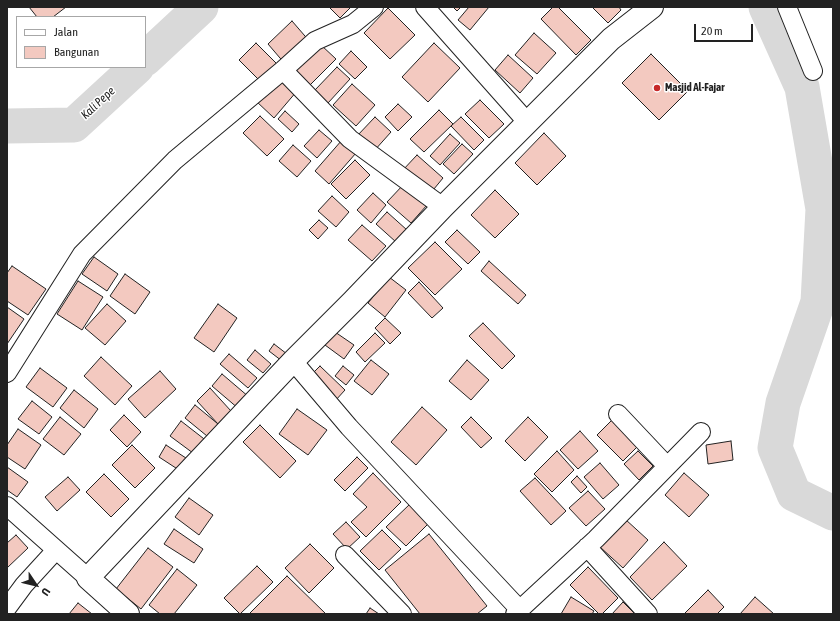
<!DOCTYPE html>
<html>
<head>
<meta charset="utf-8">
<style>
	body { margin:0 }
	#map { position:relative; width:840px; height:621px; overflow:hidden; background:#fff; font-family:"Asap Condensed",sans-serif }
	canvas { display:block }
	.frame { position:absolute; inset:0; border:8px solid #222; pointer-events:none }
	.legend { position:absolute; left:16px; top:16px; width:130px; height:52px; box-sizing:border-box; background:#fff; border:1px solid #a7a7a7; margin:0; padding:5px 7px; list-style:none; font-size:12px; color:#222 }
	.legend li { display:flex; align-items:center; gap:8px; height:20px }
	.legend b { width:20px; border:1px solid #a7a7a7 }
	.north { position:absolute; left:16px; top:565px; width:40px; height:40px; -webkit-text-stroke:3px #fff; paint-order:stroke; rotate:125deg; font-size:11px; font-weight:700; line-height:16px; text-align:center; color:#222 }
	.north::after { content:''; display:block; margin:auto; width:14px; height:18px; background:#222; clip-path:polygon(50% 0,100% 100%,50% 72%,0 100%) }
	.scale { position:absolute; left:694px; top:24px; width:59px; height:18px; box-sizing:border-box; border:2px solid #222; border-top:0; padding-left:5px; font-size:12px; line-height:14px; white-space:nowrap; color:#222; -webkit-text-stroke:3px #fff; paint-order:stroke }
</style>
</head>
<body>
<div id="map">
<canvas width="840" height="621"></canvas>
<div class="frame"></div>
<ul class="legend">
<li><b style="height:5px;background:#fff"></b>Jalan</li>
<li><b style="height:11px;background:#f3c9c0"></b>Bangunan</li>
</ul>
<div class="north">U</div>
<div class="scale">20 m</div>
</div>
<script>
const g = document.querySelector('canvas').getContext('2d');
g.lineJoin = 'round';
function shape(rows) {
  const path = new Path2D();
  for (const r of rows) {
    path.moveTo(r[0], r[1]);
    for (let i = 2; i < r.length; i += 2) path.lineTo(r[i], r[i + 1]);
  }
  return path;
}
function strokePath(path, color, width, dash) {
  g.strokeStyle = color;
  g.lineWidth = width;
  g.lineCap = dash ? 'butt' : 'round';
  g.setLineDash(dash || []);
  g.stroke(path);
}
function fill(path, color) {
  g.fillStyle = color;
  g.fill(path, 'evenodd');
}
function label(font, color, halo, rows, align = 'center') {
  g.font = font + ' "Asap Condensed",sans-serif';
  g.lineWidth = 3;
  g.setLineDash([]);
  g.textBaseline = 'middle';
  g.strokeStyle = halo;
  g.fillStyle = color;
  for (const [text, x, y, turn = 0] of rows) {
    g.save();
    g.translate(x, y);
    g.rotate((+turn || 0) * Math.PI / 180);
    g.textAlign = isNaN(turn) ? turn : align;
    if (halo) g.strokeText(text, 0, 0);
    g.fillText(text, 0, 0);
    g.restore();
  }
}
strokePath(shape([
	[766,7,802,87,823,209,818,302,783,403,775,448,794,494,833,513],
	[145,59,201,7],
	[7,126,74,125,137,67]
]), '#d9d9d9', 35);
const building = shape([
	[29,7,66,7,53,17,37,17,29,7],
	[329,7,351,7,340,18,329,7],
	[453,7,461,7,457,11,453,7],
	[469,7,489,7,470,30,458,20,469,7],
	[553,7,558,7,591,40,576,55,541,19,553,7],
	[592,7,619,7,621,10,608,23,592,7],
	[388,8,415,35,390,59,364,33,388,8],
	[292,21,311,43,286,65,268,44,292,21],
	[534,33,556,53,537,74,515,55,534,33],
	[256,43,280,67,263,84,239,60,256,43],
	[434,43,460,68,428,102,402,77,434,43],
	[321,45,336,59,308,87,293,73,321,45],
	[351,51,367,67,355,79,339,64,351,51],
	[651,54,688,91,659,120,622,83,651,54],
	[508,55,533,78,520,93,495,70,508,55],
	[337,67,350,79,328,103,315,90,337,67],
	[279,75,297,91,274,118,256,101,279,75],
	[352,84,375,105,356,126,333,105,352,84],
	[480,100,504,124,489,138,465,114,480,100],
	[398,104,412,117,398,131,385,117,398,104],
	[439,110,453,124,424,152,410,139,439,110],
	[285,111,299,124,292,132,278,119,285,111],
	[260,116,284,139,267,156,243,133,260,116],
	[375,117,391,132,374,151,357,136,375,117],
	[461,117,484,140,474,150,451,126,461,117],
	[319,130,332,141,317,158,304,146,319,130],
	[544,133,566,156,537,185,515,163,544,133],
	[450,134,460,143,440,165,430,156,450,134],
	[342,140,356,153,329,184,315,171,342,140],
	[462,144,473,154,454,174,443,164,462,144],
	[293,145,311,161,297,177,279,161,293,145],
	[417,155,443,178,429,195,402,171,417,155],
	[355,160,370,175,346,199,331,184,355,160],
	[404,184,427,205,411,223,387,202,404,184],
	[495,190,519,214,495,238,471,215,495,190],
	[373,193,386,205,371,223,357,210,373,193],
	[332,196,349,212,336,227,318,211,332,196],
	[387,212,407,230,396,242,376,224,387,212],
	[319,220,328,228,318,239,309,230,319,220],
	[362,225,386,246,372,261,348,240,362,225],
	[457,230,480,252,468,264,445,242,457,230],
	[435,242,462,269,435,295,408,268,435,242],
	[94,257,118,274,107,291,82,274,94,257],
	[489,261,526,295,518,304,481,271,489,261],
	[12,266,46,289,28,315,7,301,7,273,12,266],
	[125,274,150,292,135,314,110,296,125,274],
	[389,277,406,290,385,317,368,303,389,277],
	[78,281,103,297,82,330,57,314,78,281],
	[419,282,443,308,432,318,408,293,419,282],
	[107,304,126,321,105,345,85,328,107,304],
	[218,304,237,318,214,352,194,338,218,304],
	[7,307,24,319,7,344,7,307],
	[385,318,401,333,390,344,375,328,385,318],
	[483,323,515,356,502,369,469,336,483,323],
	[335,332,354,345,344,359,325,345,335,332],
	[375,333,385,343,365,362,356,352,375,333],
	[274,344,287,354,282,361,269,351,274,344],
	[255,350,271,364,263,373,247,360,255,350],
	[229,354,257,378,248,388,220,364,229,354],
	[101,357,132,386,115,405,84,376,101,357],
	[371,360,389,374,372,395,354,381,371,360],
	[467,360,489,380,471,400,449,381,467,360],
	[320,366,345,390,335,401,310,376,320,366],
	[343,366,354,375,346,385,335,376,343,366],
	[40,368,67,388,53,407,26,387,40,368],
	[160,371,176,389,145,418,128,399,160,371],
	[222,374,249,397,239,409,212,386,222,374],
	[210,388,231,411,218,424,197,401,210,388],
	[74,390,98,409,84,428,60,408,74,390],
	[32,401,52,417,39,434,18,419,32,401],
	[195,405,218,424,207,436,185,418,195,405],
	[422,407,447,430,416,465,391,442,422,407],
	[297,409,327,430,308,455,279,434,297,409],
	[124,415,141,432,127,447,110,430,124,415],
	[60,417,81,434,64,455,43,439,60,417],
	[471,417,492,438,481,448,461,427,471,417],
	[528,417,548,437,525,461,505,441,528,417],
	[613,419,638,446,623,461,597,435,613,419],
	[181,421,208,442,197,456,170,436,181,421],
	[260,425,296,461,280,478,243,442,260,425],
	[18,429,41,445,25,469,7,457,7,445,18,429],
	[580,431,598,451,578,469,560,450,580,431],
	[731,441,733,460,708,464,706,445,731,441],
	[132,445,155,468,135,488,112,465,132,445],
	[166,445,189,460,182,472,159,457,166,445],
	[557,451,574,470,552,492,534,474,557,451],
	[638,451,653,466,639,480,624,464,638,451],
	[357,457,368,468,345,491,334,480,357,457],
	[600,463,619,485,603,499,584,477,600,463],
	[7,467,28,482,17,497,7,490,7,467],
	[373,473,401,502,366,537,351,522,367,507,353,494,373,473],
	[684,473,709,495,689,517,665,495,684,473],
	[104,474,129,499,111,517,86,492,104,474],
	[577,476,587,487,581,493,571,482,577,476],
	[68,477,80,490,57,511,45,497,68,477],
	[535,478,566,511,551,525,520,491,535,478],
	[588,491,605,509,586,526,569,508,588,491],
	[189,498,213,515,199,535,175,517,189,498],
	[410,504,429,523,406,546,386,527,410,504],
	[625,519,648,540,623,568,600,547,625,519],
	[346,522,360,537,347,549,333,534,346,522],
	[174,529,203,549,194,563,164,544,174,529],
	[382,530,401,549,379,570,360,551,382,530],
	[429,534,487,606,477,614,420,614,385,570,429,534],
	[16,535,28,548,7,568,7,543,16,535],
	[664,542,687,566,652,600,630,577,664,542],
	[310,544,334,568,309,593,285,568,310,544],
	[148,548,173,567,141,609,116,589,148,548],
	[257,566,273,582,240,614,224,598,257,566],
	[588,567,618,598,602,614,599,614,570,585,588,567],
	[177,569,197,585,174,614,160,614,149,605,177,569],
	[287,576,326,614,249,614,287,576],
	[708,590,724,607,717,614,684,614,708,590],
	[571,597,594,611,592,614,561,614,571,597],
	[755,597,774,614,740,614,755,597],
	[623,602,635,614,612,614,623,602],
	[78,603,92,614,69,614,78,603],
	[370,608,379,614,366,614,370,608]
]);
fill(building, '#f3c9c0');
strokePath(building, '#222', 1);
const minor = shape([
	[425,7,528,123],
	[787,7,813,71],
	[283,70,350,139,443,207],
	[293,361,349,427,520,610],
	[7,373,82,254,175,160,283,70,315,41,353,24,374,7],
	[618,414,667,466],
	[7,506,88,578],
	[587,547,648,614],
	[345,555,402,614],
	[7,608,24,585,56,550],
	[515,614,596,539,701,432]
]);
const tertiary = shape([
	[128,614,88,578,293,361,353,301,443,207,611,39,652,7]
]);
strokePath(minor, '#222', 20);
strokePath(tertiary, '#222', 24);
strokePath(minor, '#fff', 18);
strokePath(tertiary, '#fff', 22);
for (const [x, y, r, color] of [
	[657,88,4,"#c62828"]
]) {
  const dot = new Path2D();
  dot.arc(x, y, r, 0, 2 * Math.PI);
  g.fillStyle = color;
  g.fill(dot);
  strokePath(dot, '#fff', 1.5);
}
label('bold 11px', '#222', '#fff', [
	["Masjid Al-Fajar",665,88]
], 'left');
label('italic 12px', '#222', '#fff', [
	["Kali Pepe",98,103,-43]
]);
</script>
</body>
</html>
